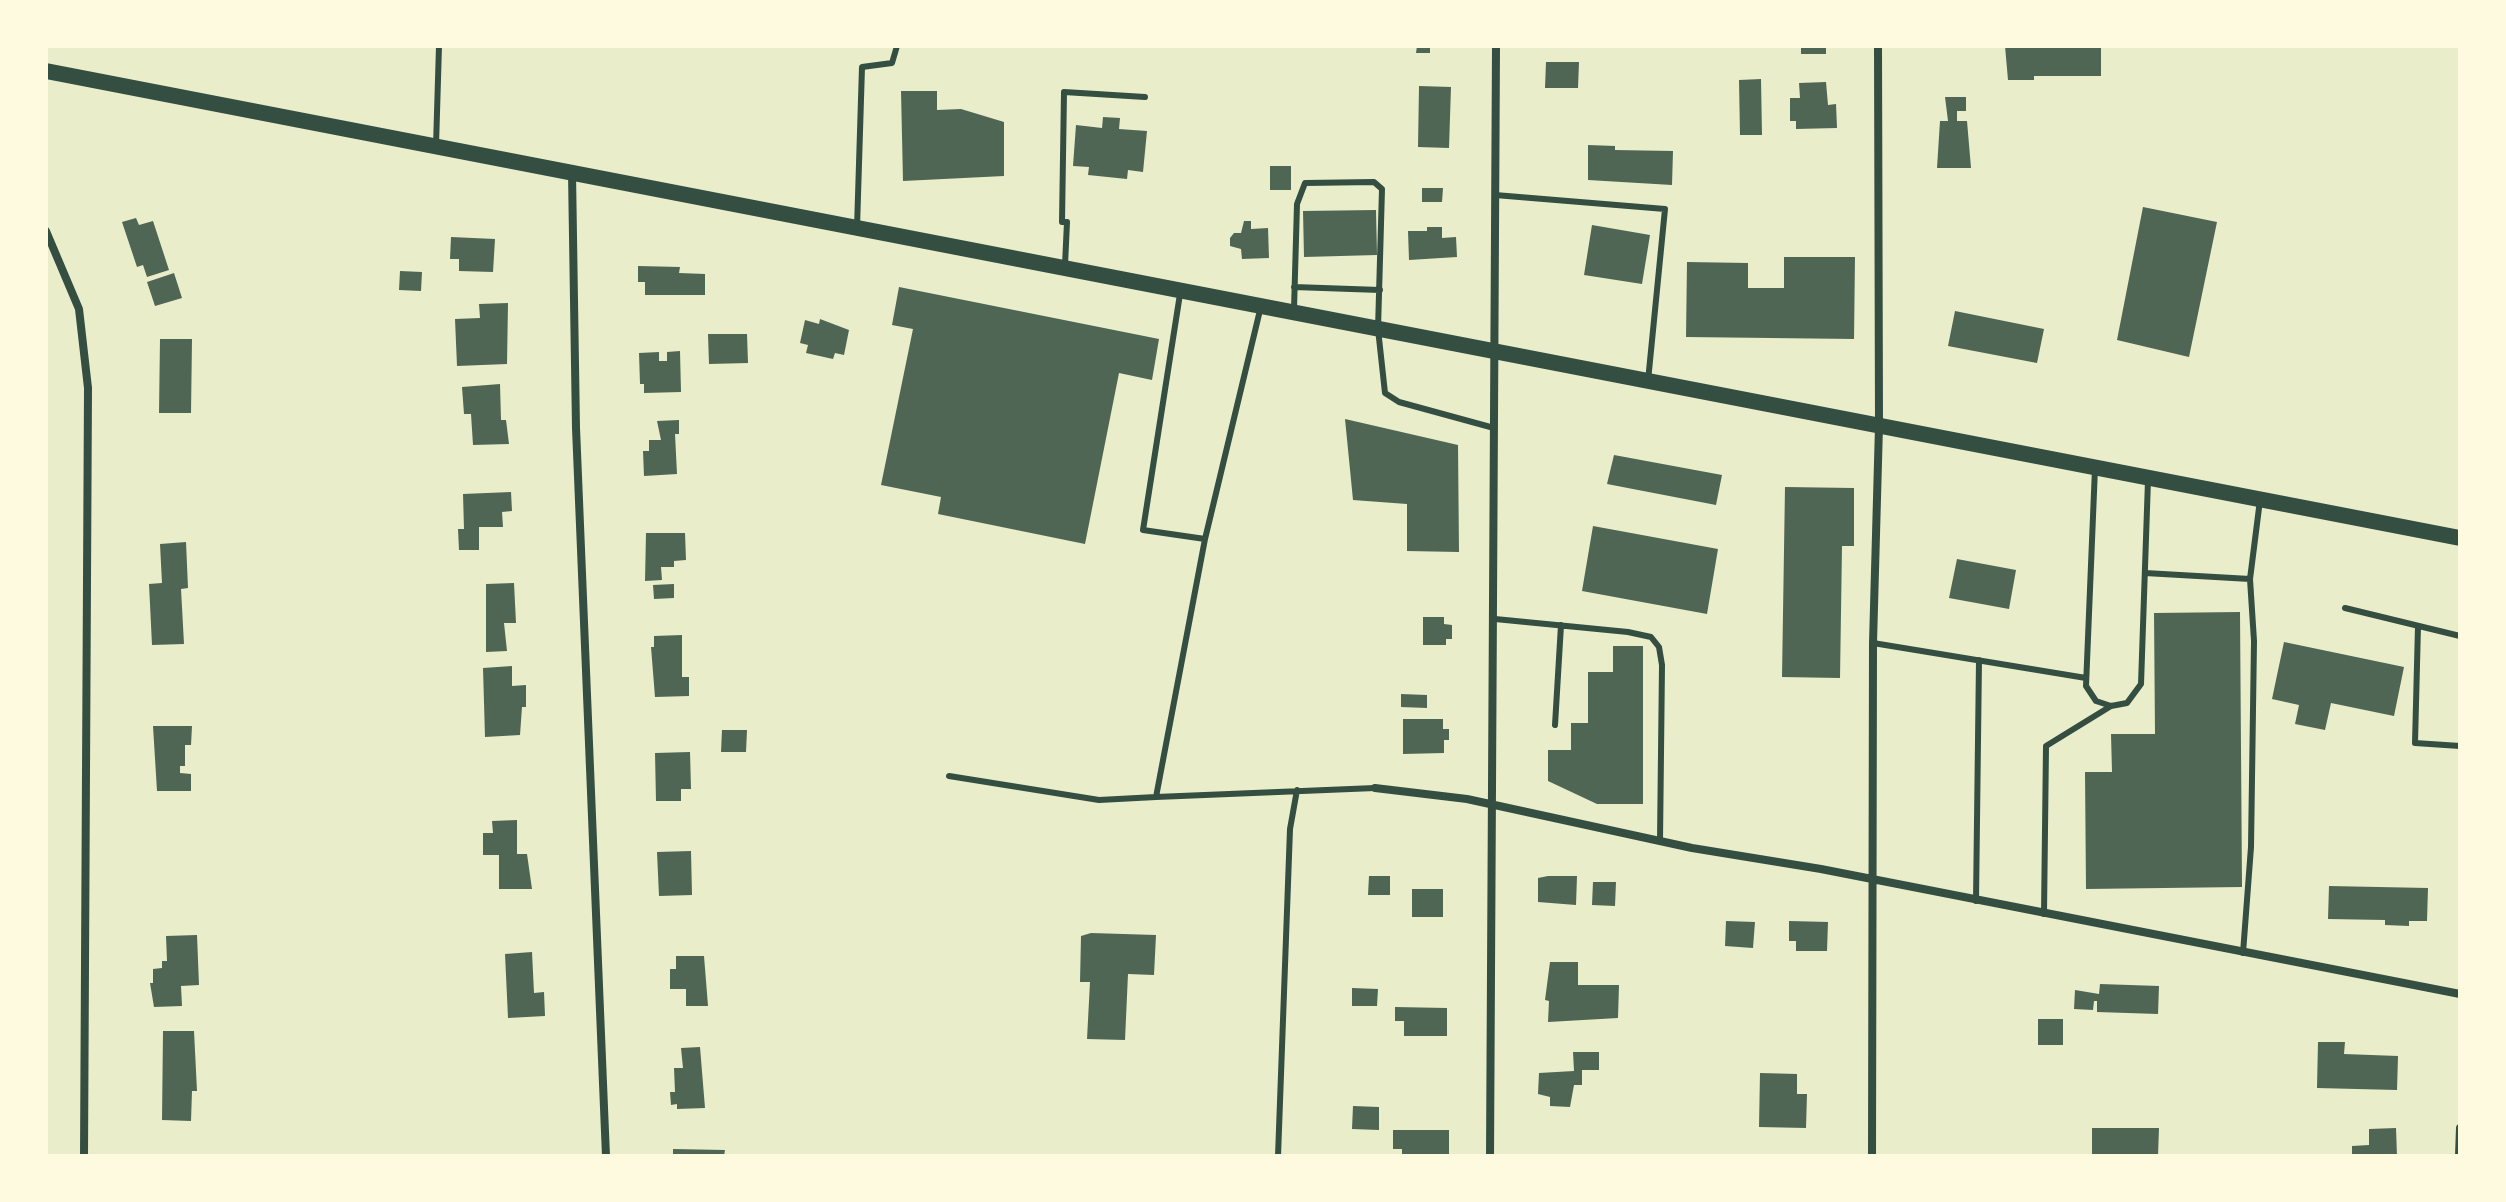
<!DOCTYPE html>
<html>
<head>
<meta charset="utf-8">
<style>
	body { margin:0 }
	#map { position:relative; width:2506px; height:1202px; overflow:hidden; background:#e9edc9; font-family:"Golos Text",sans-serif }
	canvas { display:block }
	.frame { position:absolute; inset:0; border:48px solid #fefae0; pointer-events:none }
</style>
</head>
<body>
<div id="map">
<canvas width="2506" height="1202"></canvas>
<div class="frame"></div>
</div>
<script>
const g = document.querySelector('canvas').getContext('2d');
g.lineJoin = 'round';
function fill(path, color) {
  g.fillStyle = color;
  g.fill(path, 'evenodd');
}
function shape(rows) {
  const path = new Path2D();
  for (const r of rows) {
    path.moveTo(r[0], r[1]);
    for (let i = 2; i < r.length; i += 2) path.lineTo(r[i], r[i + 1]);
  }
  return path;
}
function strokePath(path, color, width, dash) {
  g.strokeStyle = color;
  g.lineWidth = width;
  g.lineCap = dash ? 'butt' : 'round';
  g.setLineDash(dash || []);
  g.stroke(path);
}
fill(shape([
	[1417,46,1430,46,1430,53,1416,53],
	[1801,46,1826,46,1826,54,1801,54],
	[2005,46,2101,46,2101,76,2034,76,2034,80,2008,80],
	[1546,62,1579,62,1578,88,1545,88],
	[1761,79,1762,135,1740,135,1739,80],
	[1826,82,1828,105,1836,104,1837,128,1796,129,1796,121,1790,121,1790,98,1800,98,1799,83],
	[1419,86,1451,87,1449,148,1418,147],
	[901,91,937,91,937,110,961,109,1004,122,1004,176,903,181],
	[1945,97,1966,97,1966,111,1957,111,1957,121,1967,121,1971,168,1937,168,1940,121,1948,121],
	[1103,117,1120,118,1119,129,1147,131,1143,172,1128,170,1127,179,1088,175,1089,167,1073,166,1076,125,1102,128],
	[1588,145,1615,146,1615,150,1673,151,1672,185,1588,180],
	[1270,166,1291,166,1291,190,1270,190],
	[1422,188,1443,188,1442,202,1422,202],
	[2143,207,2217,222,2189,357,2117,340],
	[1376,210,1377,255,1304,257,1303,211],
	[136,218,139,225,153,221,169,270,147,277,143,265,137,267,122,222],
	[1244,221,1251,221,1251,229,1268,228,1269,258,1242,259,1241,249,1230,246,1230,238,1234,233,1241,233],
	[1592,225,1650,235,1642,284,1584,275],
	[1427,227,1442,227,1442,238,1456,237,1457,257,1409,260,1408,231,1427,231],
	[451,237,495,239,493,272,459,271,459,259,450,259],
	[1784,257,1855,257,1854,339,1686,337,1687,262,1748,263,1748,288,1784,288],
	[638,266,680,267,679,273,705,274,705,295,645,295,645,282,638,282],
	[400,271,422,272,421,291,399,290],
	[174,273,182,298,155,306,147,282],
	[899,287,1159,339,1152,380,1119,373,1085,544,938,514,941,497,881,485,913,329,892,325],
	[508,303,507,364,457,366,455,319,480,318,479,304],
	[1955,311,2044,329,2037,363,1948,346],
	[820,319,849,330,844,355,835,353,833,359,806,353,808,345,800,343,805,320,819,324],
	[708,334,747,334,748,363,709,364],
	[160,339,192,339,191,413,159,413],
	[680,351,681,392,644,393,644,384,640,384,639,353,659,352,659,361,667,361,667,352],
	[500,384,501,420,506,420,509,444,473,445,471,414,464,414,462,387],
	[1345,419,1458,445,1459,552,1407,551,1407,504,1353,500],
	[679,420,679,434,675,434,677,474,644,476,643,451,649,451,649,440,661,440,657,421],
	[1614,455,1722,475,1716,505,1607,484],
	[1785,487,1854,488,1854,546,1842,546,1840,678,1782,677],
	[511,492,512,511,502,512,503,527,479,527,479,550,459,550,458,529,464,529,463,494],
	[1593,526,1718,549,1707,614,1582,591],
	[646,533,685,533,686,560,674,561,674,567,661,567,662,580,645,581],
	[186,542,188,588,181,589,184,644,152,645,149,584,162,583,160,544],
	[1957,559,2016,570,2009,609,1949,598],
	[514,583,516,623,504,623,507,651,486,652,486,584],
	[674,584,674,598,654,599,653,585],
	[2240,612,2242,887,2086,889,2085,772,2112,772,2111,734,2155,734,2154,613],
	[1423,617,1444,617,1444,624,1452,625,1452,639,1446,639,1446,645,1423,645],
	[682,635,682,677,689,677,689,696,655,697,651,647,654,647,654,636],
	[2284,642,2404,667,2394,716,2331,703,2325,730,2295,724,2299,705,2272,699],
	[1613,646,1643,646,1643,804,1597,804,1548,781,1548,750,1571,750,1571,723,1588,723,1588,672,1613,672],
	[512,666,512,686,526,685,526,707,522,707,520,735,485,737,483,668],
	[1401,694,1427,695,1427,708,1401,707],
	[1403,719,1443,719,1443,729,1449,729,1449,740,1444,740,1444,753,1403,754],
	[153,726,192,726,191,745,185,745,185,766,180,766,180,773,191,774,191,791,157,791],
	[722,730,747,730,746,752,721,752],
	[690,752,691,789,681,789,681,801,656,801,655,753],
	[517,820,517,854,527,854,532,889,499,889,499,855,483,855,483,833,493,833,492,821],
	[691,851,692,895,659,896,657,852],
	[1369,876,1390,876,1390,895,1368,895],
	[1548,876,1577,876,1576,905,1538,902,1538,878],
	[1593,882,1616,882,1615,906,1592,905],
	[2329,886,2428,888,2427,921,2409,921,2409,926,2385,925,2385,920,2328,919],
	[1412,889,1443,889,1443,917,1412,917],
	[1726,921,1755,922,1753,948,1725,946],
	[1789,921,1828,922,1827,951,1796,951,1796,941,1789,941],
	[1091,933,1156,935,1154,975,1128,974,1125,1040,1087,1039,1090,982,1080,982,1081,936],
	[197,935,199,985,181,986,182,1006,154,1007,150,983,153,983,153,969,162,968,162,961,167,961,166,936],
	[532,952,534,993,544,992,545,1016,508,1018,505,954],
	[676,956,704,956,708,1006,686,1006,686,989,670,989,670,969,676,969],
	[1550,962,1578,962,1578,985,1619,985,1618,1018,1548,1022,1549,1001,1545,1000],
	[2100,984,2159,986,2158,1014,2097,1012,2097,1001,2094,1001,2093,1010,2074,1009,2075,990,2099,994],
	[1352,988,1378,989,1377,1006,1352,1006],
	[1395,1007,1447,1008,1447,1036,1404,1036,1404,1021,1395,1021],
	[2038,1019,2063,1019,2063,1045,2038,1045],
	[163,1031,194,1031,197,1091,192,1091,191,1121,162,1120],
	[2318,1042,2345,1042,2344,1054,2398,1056,2397,1090,2317,1088],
	[700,1047,705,1108,677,1109,677,1104,671,1105,670,1092,675,1092,674,1068,683,1068,681,1048],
	[1573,1052,1599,1052,1599,1070,1582,1070,1582,1085,1574,1085,1570,1107,1550,1106,1550,1097,1538,1094,1539,1073,1574,1071],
	[1760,1073,1797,1074,1797,1094,1807,1094,1806,1128,1759,1127],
	[1353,1106,1379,1107,1379,1130,1352,1129],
	[2092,1128,2159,1128,2158,1156,2092,1156],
	[2396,1128,2397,1156,2352,1156,2352,1146,2369,1145,2369,1129],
	[1393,1130,1449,1130,1449,1156,1402,1156,1402,1149,1393,1149],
	[673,1149,725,1150,724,1156,673,1156]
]), '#4f6655');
strokePath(shape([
	[436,146,439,46],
	[1495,195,1665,209,1648,381],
	[857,228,862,67,892,63,897,46],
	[1065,265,1067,222,1062,222,1064,92,1145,97],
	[1294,287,1380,290],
	[1180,294,1143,530,1205,539,1261,306],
	[1294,309,1297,204,1305,183,1374,182,1382,189,1378,329,1385,393,1399,402,1494,428],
	[2095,468,2086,686,2096,701,2111,706,2127,703,2141,684,2148,480],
	[1205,539,1156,797,1375,788],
	[2145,573,2250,579,2260,500],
	[2345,608,2460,636],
	[1495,619,1628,632,1651,637,1659,647,1662,665,1660,841],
	[2418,626,2415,743,2460,746],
	[1873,643,2086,678],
	[1555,725,1561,625],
	[949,776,1099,800,1156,797],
	[1976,901,1979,660],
	[2044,914,2046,746,2111,706],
	[2243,953,2251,847,2254,641,2250,579],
	[1278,1156,1290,829,1297,790]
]), '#344e41', 6);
strokePath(shape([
	[572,173,576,428,606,1156],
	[46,231,79,309,88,388,84,1156],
	[1375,788,1467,799,1692,848,1821,869,2460,994],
	[1490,1156,1496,46],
	[1872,1156,1873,643,1879,426,1878,46],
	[2459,1156,2460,1128]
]), '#344e41', 8);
strokePath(shape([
	[46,71,2460,538]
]), '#344e41', 16);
</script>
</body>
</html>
